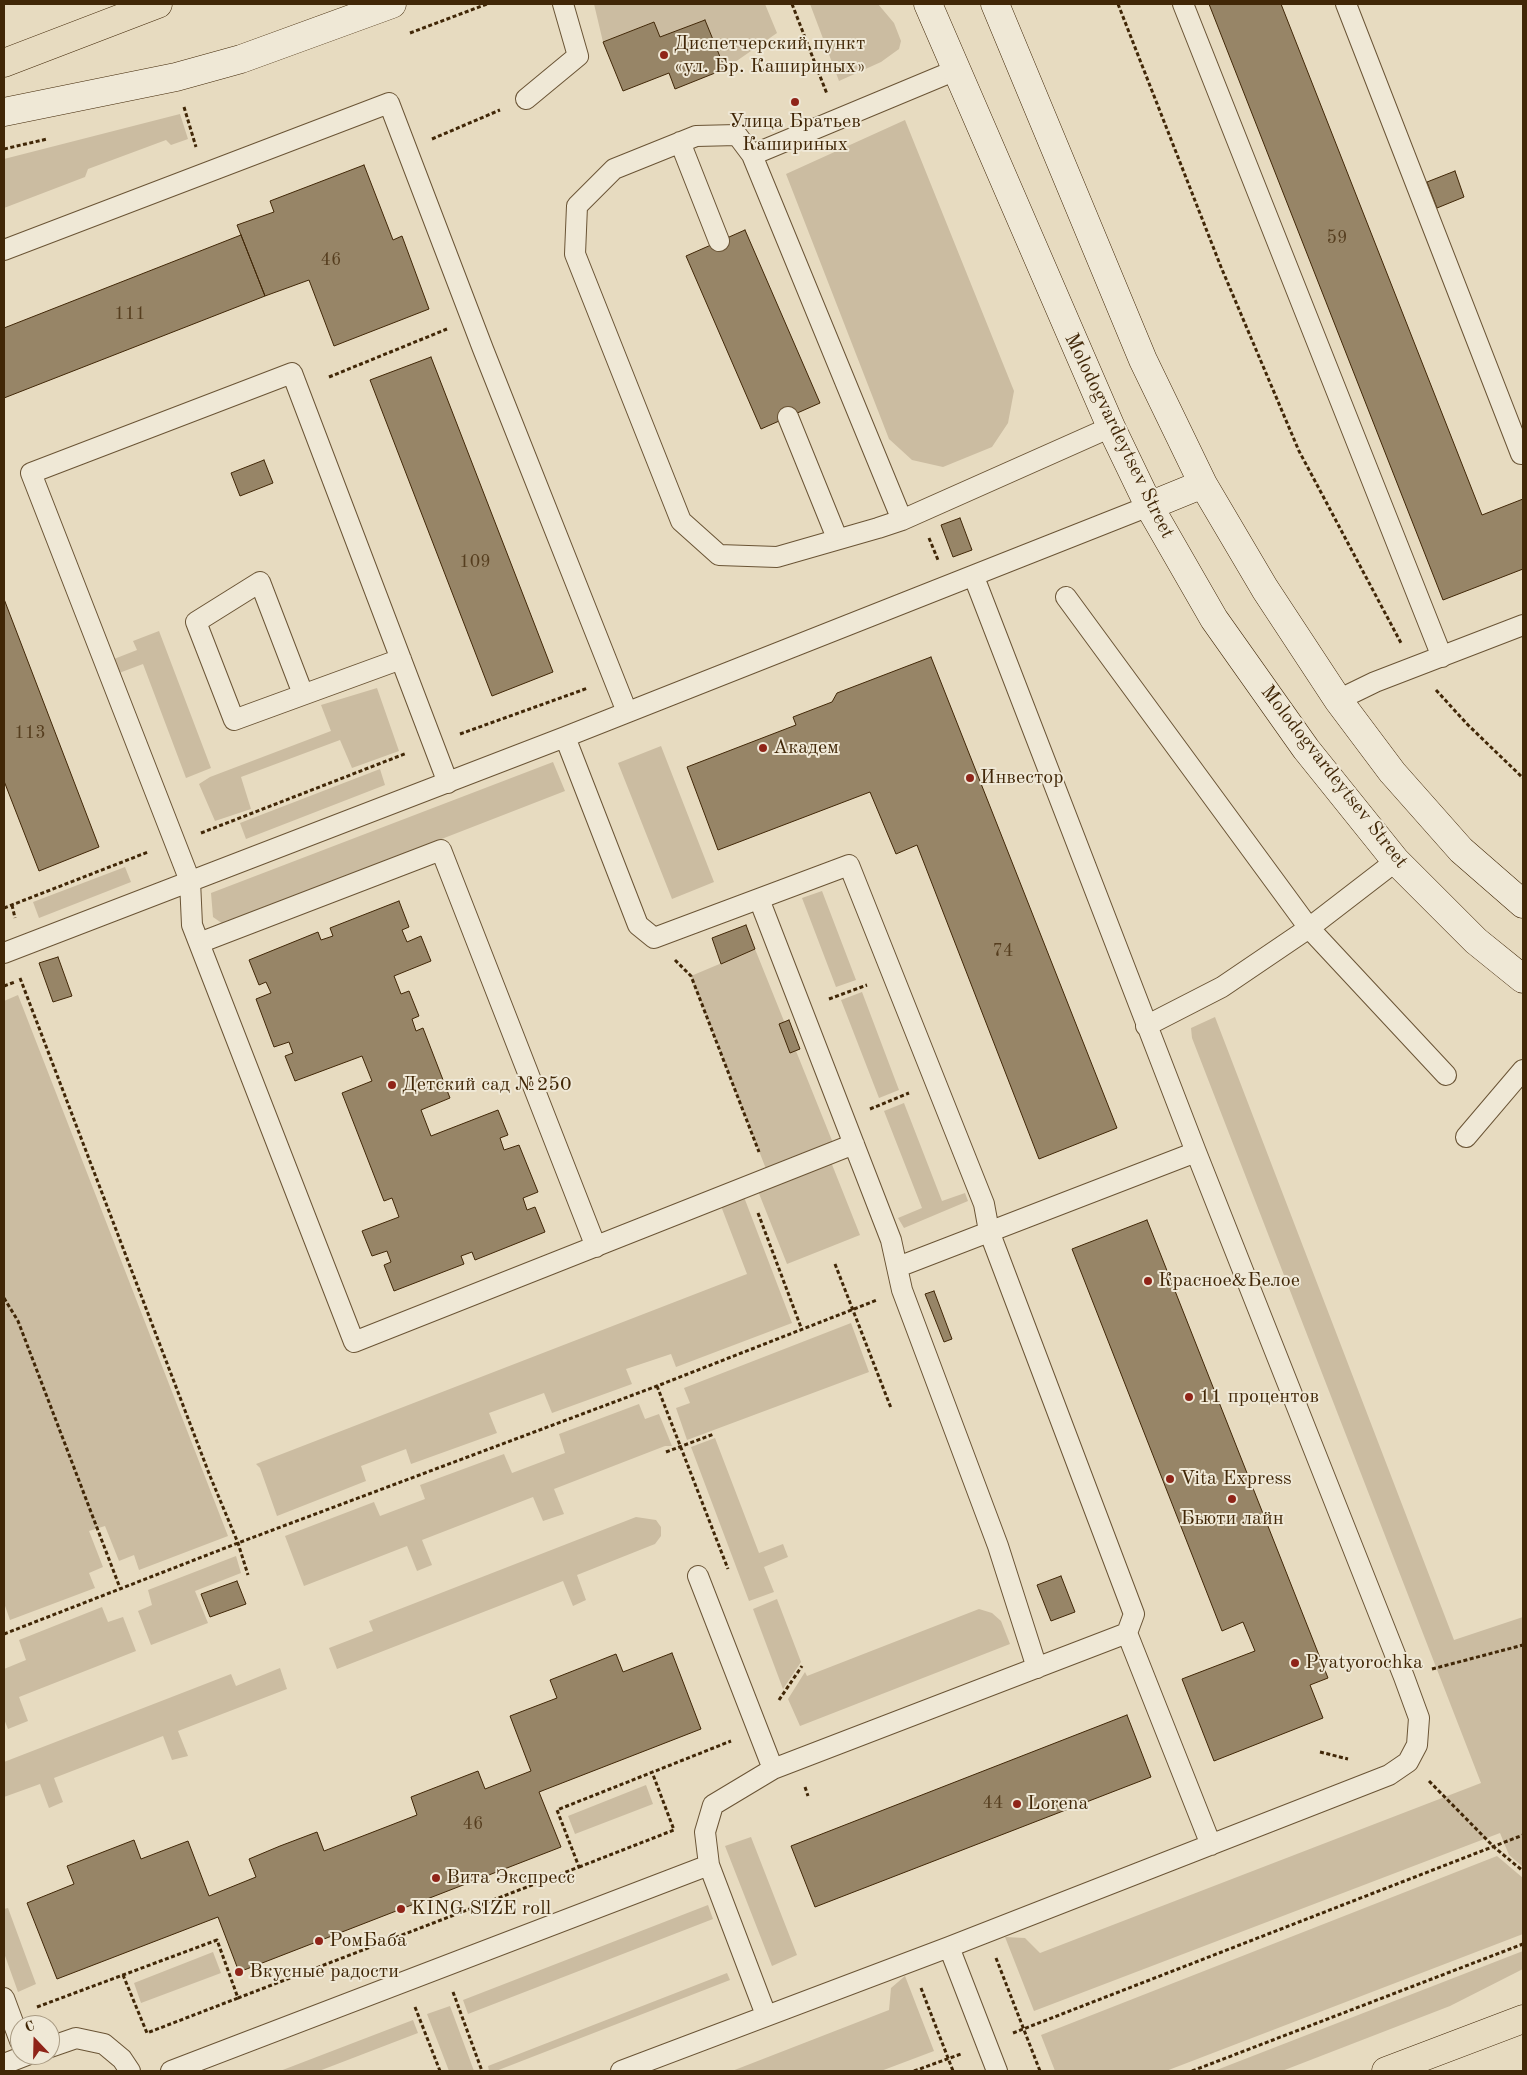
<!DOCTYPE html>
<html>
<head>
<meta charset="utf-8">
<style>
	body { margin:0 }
	#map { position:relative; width:1527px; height:2075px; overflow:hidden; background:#e7dbc0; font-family:"Old Standard TT",serif }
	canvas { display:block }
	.frame { position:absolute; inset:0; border:5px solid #412707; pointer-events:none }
	.north { position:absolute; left:10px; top:2015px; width:50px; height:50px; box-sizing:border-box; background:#efe8d6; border:1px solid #a99b83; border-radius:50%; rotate:339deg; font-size:14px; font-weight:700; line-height:20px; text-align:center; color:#412707 }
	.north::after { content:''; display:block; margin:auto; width:18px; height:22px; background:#8f2418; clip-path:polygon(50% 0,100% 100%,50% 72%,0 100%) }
</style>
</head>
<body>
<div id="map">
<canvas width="1527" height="2075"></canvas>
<div class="frame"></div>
<div class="north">С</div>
</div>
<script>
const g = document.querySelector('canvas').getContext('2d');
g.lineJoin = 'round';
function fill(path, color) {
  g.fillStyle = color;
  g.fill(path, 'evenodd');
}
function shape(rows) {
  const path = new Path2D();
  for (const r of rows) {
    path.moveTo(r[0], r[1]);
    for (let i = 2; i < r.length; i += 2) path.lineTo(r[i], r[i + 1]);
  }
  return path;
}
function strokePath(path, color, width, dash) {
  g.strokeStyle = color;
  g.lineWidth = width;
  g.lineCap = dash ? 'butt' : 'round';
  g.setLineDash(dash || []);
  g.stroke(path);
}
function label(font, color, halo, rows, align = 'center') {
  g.font = font + ' "Old Standard TT",serif';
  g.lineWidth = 4;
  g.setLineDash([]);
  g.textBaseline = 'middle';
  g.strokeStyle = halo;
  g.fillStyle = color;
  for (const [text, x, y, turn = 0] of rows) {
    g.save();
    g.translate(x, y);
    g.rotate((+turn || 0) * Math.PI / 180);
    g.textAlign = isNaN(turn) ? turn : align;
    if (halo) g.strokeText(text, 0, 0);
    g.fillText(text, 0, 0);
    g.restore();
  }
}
fill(shape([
	[594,4,765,4,777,33,725,69,705,20,660,37,653,22,603,42],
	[810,4,878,4,894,23,901,41,899,49,881,62,839,81],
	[180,114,188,139,171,145,166,140,88,169,85,177,4,208,4,159],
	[905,120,1014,391,1008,423,992,447,943,467,912,460,889,439,786,174],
	[159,631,211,768,186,778,143,664,119,673,114,659,137,650,133,641],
	[377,688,399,751,352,768,340,740,241,777,251,809,215,821,199,784,210,777,331,731,321,705],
	[661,746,714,882,672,899,618,763],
	[553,762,565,791,223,924,213,917,211,893],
	[380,769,385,785,246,839,240,823],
	[125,867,131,882,39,918,33,902],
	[822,891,856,980,836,987,802,898],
	[755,949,833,1143,766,1169,691,976],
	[862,992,899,1090,879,1098,841,1000],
	[18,995,228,1536,139,1570,134,1555,119,1561,105,1526,89,1531,103,1567,89,1573,95,1588,10,1620,4,1603,4,1001],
	[1215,1017,1454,1640,1523,1617,1523,1867,1509,1855,1500,1833,1034,2011,1005,1937,1025,1938,1040,1953,1481,1783,1192,1038,1191,1028],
	[904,1103,942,1201,965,1193,968,1201,904,1228,898,1218,922,1208,884,1111],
	[831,1162,860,1235,787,1264,758,1191],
	[744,1197,792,1323,676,1367,671,1354,626,1369,632,1384,552,1413,544,1393,489,1413,497,1433,411,1464,406,1449,361,1466,366,1481,277,1516,260,1468,256,1464,747,1274,721,1206],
	[851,1323,869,1372,687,1440,676,1408,690,1403,684,1388],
	[639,1404,645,1419,659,1414,672,1446,665,1446,554,1489,564,1514,543,1521,533,1497,422,1540,432,1565,417,1571,407,1546,304,1586,285,1536,374,1502,380,1516,425,1499,420,1485,504,1454,512,1473,565,1453,559,1434],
	[715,1438,759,1553,783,1544,788,1557,764,1567,774,1592,749,1601,691,1447],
	[636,1517,656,1520,661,1527,661,1536,655,1544,577,1575,586,1600,573,1606,563,1581,337,1669,329,1648,373,1631,369,1621],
	[236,1556,241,1573,195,1591,208,1623,151,1645,138,1611,152,1605,148,1590],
	[777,1599,801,1662,783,1689,753,1609],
	[102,1607,108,1622,123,1617,136,1651,19,1697,28,1721,8,1729,4,1719,4,1669,26,1660,19,1640],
	[979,1609,992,1613,1001,1621,1010,1644,800,1726,788,1699,805,1672,807,1676],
	[280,1668,287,1689,178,1731,188,1756,172,1760,163,1736,54,1778,63,1802,49,1808,40,1784,4,1797,4,1762,231,1674,236,1686],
	[646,1785,653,1804,575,1834,568,1816],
	[751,1837,797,1955,772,1966,725,1846],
	[1497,1856,1523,1878,1523,1934,1166,2071,1055,2071,1041,2035],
	[708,1905,713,1919,468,2014,463,2000],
	[8,1908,36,1984,18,1992,4,1953,4,1909],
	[1523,1951,1523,1969,1450,2006,1282,2071,1214,2071],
	[213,1952,221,1973,141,2003,134,1983],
	[727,1973,730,1980,496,2071,489,2071,488,2066],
	[905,1976,934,2051,881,2071,732,2071,889,2010,891,1988],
	[450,2006,474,2071,449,2071,427,2014],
	[413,2020,418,2033,319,2071,280,2071]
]), '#cbbca1');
const building = shape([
	[1209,4,1281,4,1482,515,1523,499,1523,569,1443,600,1209,4],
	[705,20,725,69,675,89,669,73,623,91,603,42,654,22,660,37,705,20],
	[364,165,393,240,402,236,429,309,334,346,309,280,265,296,237,225,274,212,270,201,364,165],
	[1455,171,1464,197,1437,208,1427,182,1455,171],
	[745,230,820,403,761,429,686,256,745,230],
	[241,235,265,296,4,398,4,328,241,235],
	[431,357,553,672,492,696,370,380,431,357],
	[264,460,273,483,240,496,231,473,264,460],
	[960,518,972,550,953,557,941,525,960,518],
	[4,599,99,847,39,871,4,781,4,599],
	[931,657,1117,1128,1039,1159,917,845,896,854,870,792,718,850,687,767,796,725,793,717,832,702,837,693,931,657],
	[399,901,409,927,402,930,407,942,421,936,431,961,394,976,401,994,409,991,419,1016,412,1019,416,1031,423,1028,450,1098,421,1110,431,1136,498,1110,508,1135,500,1138,504,1150,519,1145,538,1192,523,1198,527,1210,535,1207,545,1232,475,1260,472,1252,461,1256,464,1264,394,1291,384,1265,391,1262,387,1251,372,1256,362,1231,399,1217,392,1198,384,1201,342,1093,372,1081,362,1056,295,1081,285,1056,293,1053,289,1042,274,1047,256,999,271,993,266,982,259,985,249,960,318,932,321,940,333,936,330,928,399,901],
	[746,925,755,949,721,964,712,938,746,925],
	[58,957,72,996,53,1002,39,963,58,957],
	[789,1020,800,1049,790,1053,779,1024,789,1020],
	[1147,1220,1328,1678,1310,1685,1323,1718,1214,1761,1182,1679,1255,1651,1243,1622,1222,1631,1072,1249,1147,1220],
	[934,1291,952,1339,944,1342,925,1294,934,1291],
	[1061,1576,1075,1612,1051,1621,1037,1585,1061,1576],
	[237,1581,246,1604,210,1617,201,1594,237,1581],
	[672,1653,701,1729,539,1792,561,1847,239,1972,218,1917,57,1979,27,1903,74,1884,67,1866,134,1840,141,1859,188,1841,209,1896,256,1877,249,1859,280,1846,317,1832,324,1851,417,1815,411,1797,478,1771,485,1789,531,1771,510,1716,557,1698,550,1680,616,1654,623,1672,672,1653],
	[1127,1715,1151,1777,815,1907,791,1846,1127,1715]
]);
fill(building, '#978567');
strokePath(building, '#412707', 1);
const service = shape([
	[1183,4,1442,657],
	[1346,4,1521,454,1523,454],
	[526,99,578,56,563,4],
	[680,142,719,241],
	[752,155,956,70],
	[4,250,389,103,483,349,627,712],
	[788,417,837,538],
	[902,520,752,155,737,135,696,136,614,169,577,206,575,254,681,521,719,555,777,557,878,528,902,520,1111,427],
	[1066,597,1309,928,1446,1075],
	[303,694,260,582,196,622,234,720,401,659],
	[1338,700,1375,682,1523,625],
	[448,783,292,373,31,473,190,881,192,925,354,1342,854,1144],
	[759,899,891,1240,902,1290,998,1546,1037,1668],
	[199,943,441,850,596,1247],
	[4,953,565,737,1149,506],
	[1146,1026,1222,987,1309,928,1396,861],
	[1466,1137,1523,1070],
	[898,1267,1196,1152],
	[698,1576,773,1769],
	[1127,1633,1211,1845],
	[709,1865,766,2015],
	[949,1947,997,2071],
	[4,1998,20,2041],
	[50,2047,76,2038,104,2044,122,2059,130,2071],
	[4,2064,27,2055],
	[171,2071,709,1865,705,1832,713,1805,773,1769,1127,1633,1134,1614,989,1231,984,1204,849,865,654,938,638,925,565,737],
	[621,2071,949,1947,1389,1775,1408,1762,1417,1745,1419,1718,1404,1677,1196,1152,974,577]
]);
const secondary = shape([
	[928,4,1111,427,1149,506,1214,619,1306,749,1396,861,1476,941,1523,979],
	[995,4,1143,360,1203,484,1265,589,1338,700,1392,772,1461,850,1523,904],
	[4,112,176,77,241,59,392,4],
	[1149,506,1203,484]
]);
const primary = shape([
	[4,63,158,4],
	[1386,2071,1523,2019]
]);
strokePath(service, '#6a5435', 22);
strokePath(secondary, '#412707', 29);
strokePath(primary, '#412707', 29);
strokePath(shape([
	[792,4,827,94],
	[1118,4,1221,267,1299,451,1401,643],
	[410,33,487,4],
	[184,107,196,147],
	[432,139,500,110],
	[4,149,47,139],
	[329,377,447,329],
	[929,538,938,560],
	[1436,690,1468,725,1523,778],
	[460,734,588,688],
	[201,833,407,753],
	[12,905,15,918],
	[4,908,148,852],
	[675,960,691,976,759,1152],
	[20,978,210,1476,238,1543,248,1575],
	[4,986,15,982],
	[829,999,867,985],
	[870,1109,909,1093],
	[758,1213,802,1330],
	[835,1264,891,1408],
	[4,1298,18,1321,120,1588],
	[657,1386,728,1569],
	[666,1452,714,1434],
	[4,1634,238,1543,657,1386,877,1300],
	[1432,1669,1523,1645],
	[779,1700,802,1666],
	[1320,1752,1348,1759],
	[1429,1781,1494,1847,1523,1871],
	[805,1787,808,1796],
	[579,1867,674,1830,652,1772],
	[996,1958,1040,2071],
	[123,1975,147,2033,238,1998],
	[921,1988,953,2071],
	[453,1992,482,2071],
	[37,2007,217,1940,238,1998,579,1867,557,1810,731,1741],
	[415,2007,440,2071],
	[1013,2033,1523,1835],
	[914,2071,961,2054],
	[1192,2071,1523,1944]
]), '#412707', 3, [4, 2.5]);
strokePath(service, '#efe8d6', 20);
strokePath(secondary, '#efe8d6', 28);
strokePath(primary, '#e7dbc0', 28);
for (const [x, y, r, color] of [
	[664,55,5,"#8f2418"],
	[795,102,5,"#8f2418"],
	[763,748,5,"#8f2418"],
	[970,778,5,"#8f2418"],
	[392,1085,5,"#8f2418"],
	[1148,1281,5,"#8f2418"],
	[1189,1397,5,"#8f2418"],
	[1170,1479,5,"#8f2418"],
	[1232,1499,5,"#8f2418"],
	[1295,1663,5,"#8f2418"],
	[1017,1804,5,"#8f2418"],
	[436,1878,5,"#8f2418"],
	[401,1909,5,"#8f2418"],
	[319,1941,5,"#8f2418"],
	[239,1972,5,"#8f2418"]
]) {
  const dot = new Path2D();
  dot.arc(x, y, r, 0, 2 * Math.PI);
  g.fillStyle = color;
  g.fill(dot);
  strokePath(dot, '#efe8d6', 2);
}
label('18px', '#563e1f', null, [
	["59",1337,238],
	["46",331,260],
	["111",130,314],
	["109",475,562],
	["113",30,733],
	["74",1003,951],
	["44",993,1803],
	["46",473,1824]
]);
label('20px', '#412707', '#efe8d6', [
	["Диспетчерский пункт",674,44],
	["«ул. Бр. Кашириных»",674,67],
	["Улица Братьев",795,122,"center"],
	["Кашириных",795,145,"center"],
	["Академ",773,748],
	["Инвестор",980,778],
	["Детский сад №250",402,1085],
	["Красное&Белое",1158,1281],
	["11 процентов",1199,1397],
	["Vita Express",1180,1479],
	["Бьюти лайн",1232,1519,"center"],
	["Pyatyorochka",1305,1663],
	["Lorena",1027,1804],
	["Вита Экспресс",446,1878],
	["KING SIZE roll",411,1909],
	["РомБаба",329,1941],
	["Вкусные радости",249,1972]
], 'left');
label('20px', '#412707', '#efe8d6', [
	["Molodogvardeytsev Street",1119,436,64],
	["Molodogvardeytsev Street",1334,777,52]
]);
</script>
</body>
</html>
